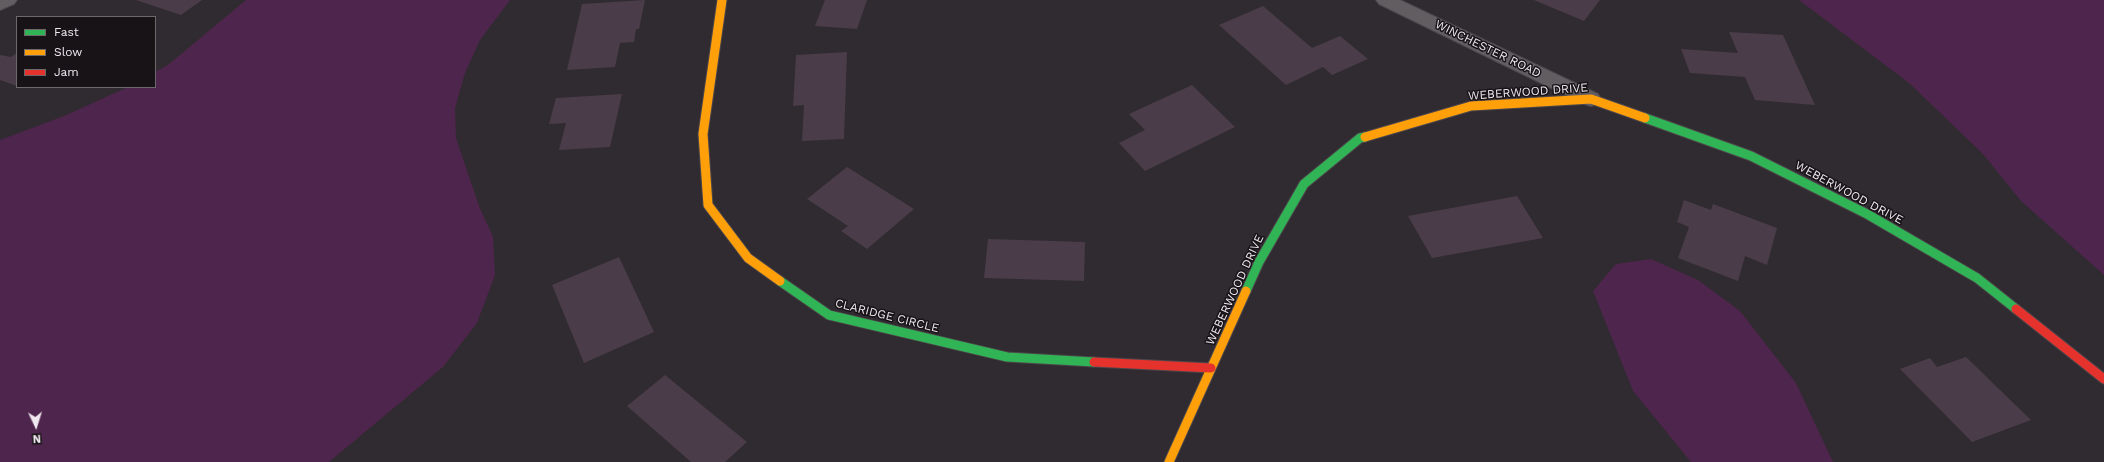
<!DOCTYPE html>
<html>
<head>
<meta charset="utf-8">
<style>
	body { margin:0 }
	#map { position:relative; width:2104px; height:462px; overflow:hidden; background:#302b30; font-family:"Work Sans",sans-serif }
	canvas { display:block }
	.legend { position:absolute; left:16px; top:16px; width:140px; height:72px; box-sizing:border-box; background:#181317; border:1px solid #6e686d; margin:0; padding:5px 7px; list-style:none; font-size:12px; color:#f0e8ef }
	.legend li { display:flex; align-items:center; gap:8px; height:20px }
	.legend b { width:20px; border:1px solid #6e686d }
	.north { position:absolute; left:16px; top:406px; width:40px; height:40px; -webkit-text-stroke:3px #181317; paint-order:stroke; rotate:176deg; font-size:11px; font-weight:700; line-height:16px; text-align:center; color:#f0e8ef }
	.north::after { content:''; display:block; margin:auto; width:14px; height:18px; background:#f0e8ef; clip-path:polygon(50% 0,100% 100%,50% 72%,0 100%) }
</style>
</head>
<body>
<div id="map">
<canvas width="2104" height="462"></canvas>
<ul class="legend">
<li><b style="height:5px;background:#30b455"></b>Fast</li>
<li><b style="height:5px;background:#ff9f0a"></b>Slow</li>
<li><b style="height:5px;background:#e5322d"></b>Jam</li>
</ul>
<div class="north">N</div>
</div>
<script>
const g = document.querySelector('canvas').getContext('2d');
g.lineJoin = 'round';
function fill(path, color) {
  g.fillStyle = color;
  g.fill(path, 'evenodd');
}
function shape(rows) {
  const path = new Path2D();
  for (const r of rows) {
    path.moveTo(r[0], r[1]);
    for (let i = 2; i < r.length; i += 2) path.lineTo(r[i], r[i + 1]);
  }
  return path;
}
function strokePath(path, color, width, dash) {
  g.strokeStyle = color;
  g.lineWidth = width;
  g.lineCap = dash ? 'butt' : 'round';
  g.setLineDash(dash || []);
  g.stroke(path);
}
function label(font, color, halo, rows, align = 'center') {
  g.font = font + ' "Work Sans",sans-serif';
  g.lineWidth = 3;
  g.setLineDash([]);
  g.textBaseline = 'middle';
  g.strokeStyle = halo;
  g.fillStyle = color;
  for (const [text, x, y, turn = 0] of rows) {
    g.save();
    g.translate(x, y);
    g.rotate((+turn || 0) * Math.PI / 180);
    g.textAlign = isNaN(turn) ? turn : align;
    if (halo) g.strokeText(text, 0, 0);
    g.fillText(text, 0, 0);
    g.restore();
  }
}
fill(shape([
	[246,0,510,0,480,40,465,73,455,108,456,138,479,206,493,237,495,275,477,323,443,367,329,462,0,462,0,140,64,116,128,87,155,87,155,72,168,65],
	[1799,0,2104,0,2104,275,2021,201,1983,154,1909,83],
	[1651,259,1698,280,1740,311,1796,383,1833,462,1691,462,1633,391,1593,291,1616,264]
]), '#4e254c');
fill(shape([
	[136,0,202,0,181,15],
	[645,0,639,29,636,29,634,42,620,43,615,67,567,70,582,4],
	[825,0,867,0,857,29,815,26],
	[1534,0,1600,0,1584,21],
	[1263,6,1312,48,1340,36,1368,59,1332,75,1323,67,1286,85,1219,25],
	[1729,32,1783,35,1815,105,1755,100,1745,77,1690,73,1681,49,1738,53],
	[847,52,844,139,802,141,804,105,793,106,796,55],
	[17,53,17,86,0,80,0,55,11,57],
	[1192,85,1235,127,1145,171,1119,143,1145,130,1129,114],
	[622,94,610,147,559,150,566,123,549,124,556,98],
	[847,167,914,209,867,249,841,231,848,226,807,199],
	[1517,196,1543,238,1432,258,1408,216],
	[1684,200,1711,210,1713,204,1777,228,1767,265,1745,256,1738,281,1678,258,1689,227,1677,222],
	[988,239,1085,242,1084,281,984,278],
	[619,257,654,332,584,363,552,285],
	[1966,357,2031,420,1972,442,1900,369,1930,358,1937,367],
	[665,375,747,442,725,462,691,462,627,406]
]), '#4a3d49');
const street = shape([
	[0,0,17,0,14,4,0,10,0,0],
	[1376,0,1400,0,1598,94,1601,99,1598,104,1591,106,1584,104,1379,4,1376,0]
]);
const fast = shape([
	[1645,118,1751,156,1867,214,1977,278,2016,309],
	[780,281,829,315,1007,357,1094,362],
	[1246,291,1259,262,1304,184,1360,138,1365,137]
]);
const slow = shape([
	[722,0,703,134,708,205,748,258,780,281],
	[1365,137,1471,106,1591,99,1645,118],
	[1169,462,1246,291]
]);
const jam = shape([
	[2016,309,2104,379],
	[1094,362,1211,368]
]);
strokePath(street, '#4c464b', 2);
strokePath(fast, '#4c464b', 11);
strokePath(slow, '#4c464b', 11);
strokePath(jam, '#4c464b', 11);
fill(street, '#625d61');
strokePath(fast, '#30b455', 9);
strokePath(slow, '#ff9f0a', 9);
strokePath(jam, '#e5322d', 9);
label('12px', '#f0e8ef', '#181317', [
	["WINCHESTER ROAD",1488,49,26],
	["WEBERWOOD DRIVE",1528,92,-4],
	["WEBERWOOD DRIVE",1849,193,28],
	["WEBERWOOD DRIVE",1235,290,-65],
	["CLARIDGE CIRCLE",887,316,14]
]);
</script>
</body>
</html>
